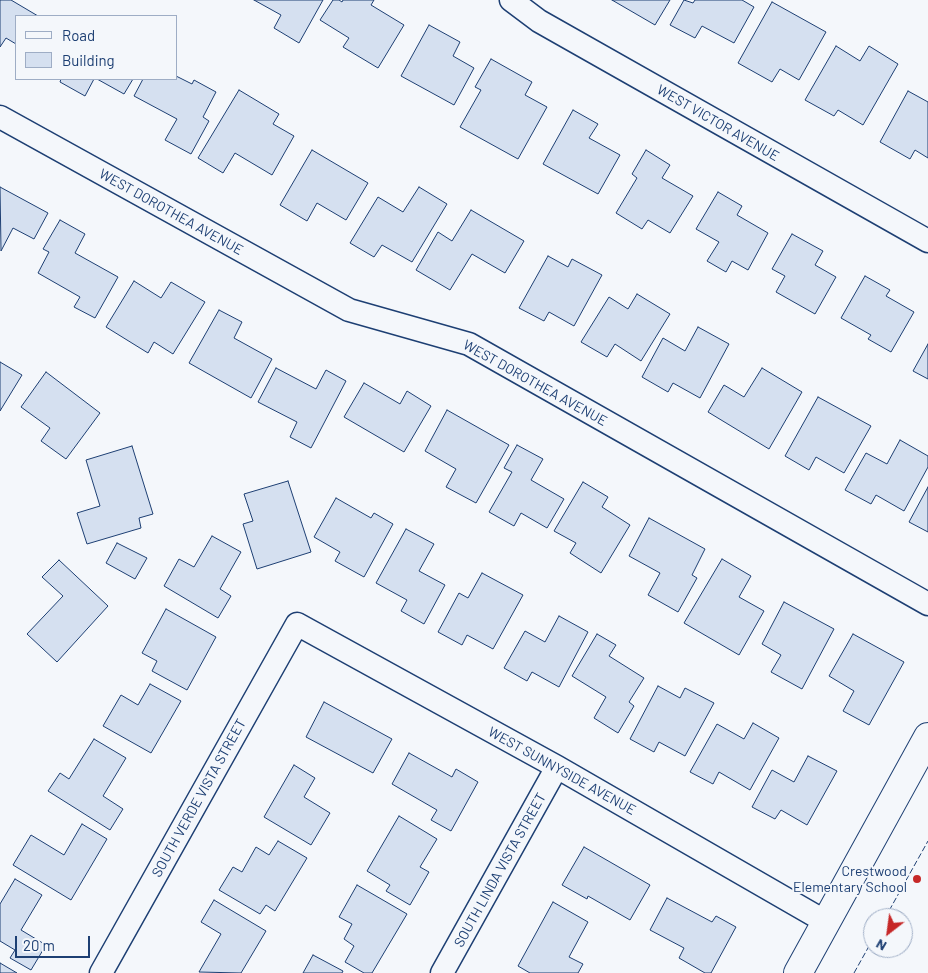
<!DOCTYPE html>
<html>
<head>
<meta charset="utf-8">
<style>
	body { margin:0 }
	#map { position:relative; width:928px; height:973px; overflow:hidden; background:#f4f7fb; font-family:Barlow,sans-serif }
	canvas { display:block }
	.legend { position:absolute; left:15px; top:15px; width:162px; height:65px; box-sizing:border-box; background:#f4f7fb; border:1px solid #9eadc5; margin:0; padding:6px 9px; list-style:none; font-size:15px; color:#1d3f73 }
	.legend li { display:flex; align-items:center; gap:10px; height:25px }
	.legend b { width:25px; border:1px solid #9eadc5 }
	.north { position:absolute; left:863px; top:908px; width:50px; height:50px; box-sizing:border-box; background:#f4f7fb; border:1px solid #9eadc5; border-radius:50%; rotate:210deg; font-size:14px; font-weight:700; line-height:20px; text-align:center; color:#1d3f73 }
	.north::after { content:''; display:block; margin:auto; width:18px; height:22px; background:#c62828; clip-path:polygon(50% 0,100% 100%,50% 72%,0 100%) }
	.scale { position:absolute; left:15px; top:936px; width:75px; height:22px; box-sizing:border-box; border:2px solid #1d3f73; border-top:0; padding-left:6px; font-size:15px; line-height:18px; white-space:nowrap; color:#1d3f73; -webkit-text-stroke:4px #f4f7fb; paint-order:stroke }
</style>
</head>
<body>
<div id="map">
<canvas width="928" height="973"></canvas>
<ul class="legend">
<li><b style="height:6px;background:#f4f7fb"></b>Road</li>
<li><b style="height:14px;background:#d5e0f0"></b>Building</li>
</ul>
<div class="north">N</div>
<div class="scale">20 m</div>
</div>
<script>
const g = document.querySelector('canvas').getContext('2d');
g.lineJoin = 'round';
function fill(path, color) {
  g.fillStyle = color;
  g.fill(path, 'evenodd');
}
function shape(rows) {
  const path = new Path2D();
  for (const r of rows) {
    path.moveTo(r[0], r[1]);
    for (let i = 2; i < r.length; i += 2) path.lineTo(r[i], r[i + 1]);
  }
  return path;
}
function strokePath(path, color, width, dash) {
  g.strokeStyle = color;
  g.lineWidth = width;
  g.lineCap = dash ? 'butt' : 'round';
  g.setLineDash(dash || []);
  g.stroke(path);
}
function label(font, color, halo, rows, align = 'center') {
  g.font = font + ' Barlow,sans-serif';
  g.lineWidth = 4;
  g.setLineDash([]);
  g.textBaseline = 'middle';
  g.strokeStyle = halo;
  g.fillStyle = color;
  for (const [text, x, y, turn = 0] of rows) {
    g.save();
    g.translate(x, y);
    g.rotate((+turn || 0) * Math.PI / 180);
    g.textAlign = isNaN(turn) ? turn : align;
    if (halo) g.strokeText(text, 0, 0);
    g.fillText(text, 0, 0);
    g.restore();
  }
}
const building = shape([
	[0,0,11,0,38,16,16,16,16,44,6,38,0,47,0,0],
	[254,0,323,0,299,43,274,28,281,15,254,0],
	[333,0,339,0,342,2,343,0,374,0,371,5,404,25,378,68,343,47,349,38,320,20,333,0],
	[612,0,670,0,655,25,612,0],
	[684,0,693,3,695,0,742,0,754,7,734,43,702,26,695,38,670,25,684,0],
	[772,2,826,32,799,80,780,69,772,82,738,63,772,2],
	[429,25,460,42,453,56,474,68,454,105,401,76,429,25],
	[836,46,860,61,869,46,898,64,863,125,838,110,834,116,805,100,836,46],
	[491,59,532,82,525,95,547,107,518,159,460,127,481,90,475,87,491,59],
	[176,76,192,84,194,80,216,92,203,117,209,121,191,154,165,140,177,119,134,96,143,79,176,79,176,76],
	[61,79,94,79,85,96,60,82,61,79],
	[97,79,133,79,124,94,97,79],
	[239,90,279,114,273,124,294,136,272,175,235,153,223,173,198,158,239,90],
	[908,91,928,102,928,158,915,150,910,159,880,142,908,91],
	[573,110,598,124,589,138,620,155,598,194,543,164,573,110],
	[312,150,368,183,346,220,317,203,307,221,280,205,312,150],
	[646,150,670,165,662,178,693,196,670,233,648,220,642,229,616,213,637,178,632,174,646,150],
	[0,187,48,213,34,239,13,228,1,251,0,187],
	[419,187,447,204,412,262,382,245,374,257,350,243,378,197,403,212,419,187],
	[718,192,742,206,737,215,768,233,748,270,732,261,726,272,707,261,719,242,696,229,718,192],
	[471,210,524,241,505,273,472,254,450,290,416,270,438,232,452,241,471,210],
	[60,220,85,234,75,253,118,277,95,318,74,307,80,297,38,273,49,252,43,249,60,220],
	[792,234,823,251,815,265,836,277,815,314,776,292,785,276,772,269,792,234],
	[548,256,568,267,572,259,602,275,574,326,549,312,544,321,519,308,548,256],
	[865,276,890,290,886,296,914,312,891,352,868,339,871,335,841,318,865,276],
	[134,281,161,298,171,282,205,302,173,354,154,342,148,353,106,327,134,281],
	[637,294,670,314,641,361,615,344,607,357,581,342,609,297,628,309,637,294],
	[219,310,242,322,234,338,272,359,251,398,189,363,219,310],
	[698,327,729,344,700,398,673,383,668,392,642,377,663,338,685,351,698,327],
	[928,344,928,379,913,371,928,344],
	[0,362,22,375,0,411,0,362],
	[276,368,316,389,326,370,346,381,311,448,290,437,297,422,258,402,276,368],
	[762,368,802,392,769,449,708,412,724,385,744,397,762,368],
	[46,372,100,413,66,459,41,441,50,428,21,407,46,372],
	[364,383,400,404,407,391,431,406,404,452,344,417,364,383],
	[818,397,871,426,844,473,816,457,809,470,785,456,818,397],
	[447,410,509,445,476,503,446,487,456,469,425,451,447,410],
	[900,440,928,456,928,467,904,511,876,495,871,504,845,490,866,453,887,464,900,440],
	[517,445,543,459,531,480,564,499,547,528,521,513,514,526,489,512,512,472,504,468,517,445],
	[132,446,153,514,139,518,141,528,87,544,77,513,100,506,86,460,132,446],
	[288,481,311,552,257,569,243,524,253,521,244,494,288,481],
	[583,482,608,497,602,507,630,525,601,573,570,553,576,543,554,531,583,482],
	[928,487,928,532,909,522,928,487],
	[336,498,371,518,374,513,393,524,364,577,335,561,340,552,314,537,336,498],
	[649,518,705,549,692,575,697,578,678,612,648,595,660,573,629,556,649,518],
	[406,529,434,544,419,571,445,585,424,624,401,611,407,600,376,583,406,529],
	[212,536,241,552,220,589,231,596,218,618,164,586,179,559,194,567,212,536],
	[117,543,147,558,135,579,106,563,117,543],
	[722,559,751,576,739,597,764,611,739,655,684,623,722,559],
	[59,560,108,606,57,662,27,634,63,596,42,577,59,560],
	[482,573,523,595,493,649,467,635,462,645,438,632,459,593,468,598,482,573],
	[784,602,834,629,802,689,771,672,781,655,762,644,784,602],
	[166,609,216,637,187,690,152,671,157,661,142,653,166,609],
	[559,616,588,632,559,687,532,672,527,681,504,668,525,631,545,642,559,616],
	[597,634,616,645,609,656,644,678,629,702,634,706,618,733,594,718,606,697,572,676,597,634],
	[853,634,904,662,869,725,843,711,854,691,829,676,853,634],
	[150,684,181,701,151,753,103,726,121,695,138,705,150,684],
	[658,686,680,698,685,688,714,703,685,756,659,742,654,752,630,739,658,686],
	[324,702,392,739,373,773,306,737,324,702],
	[753,723,779,738,750,790,719,772,713,784,690,772,717,724,744,739,753,723],
	[94,739,126,758,103,796,123,809,110,830,48,791,60,773,69,779,94,739],
	[409,753,452,777,456,769,478,782,451,831,431,820,437,810,392,784,409,753],
	[808,756,837,771,807,825,781,810,775,819,752,807,772,770,794,782,808,756],
	[294,765,315,778,304,797,330,813,311,845,264,817,294,765],
	[399,816,437,839,420,867,429,872,410,905,386,891,390,885,367,871,399,816],
	[82,824,107,839,71,900,13,865,31,835,64,855,82,824],
	[278,841,307,858,275,911,266,905,260,914,219,890,233,867,242,872,256,847,269,855,278,841],
	[584,847,650,885,630,920,588,896,587,899,562,885,584,847],
	[15,879,42,895,21,930,46,945,31,970,10,958,15,950,0,941,0,904,15,879],
	[357,885,407,914,372,973,364,973,345,962,354,946,344,939,352,924,339,917,357,885],
	[667,898,712,922,716,916,736,927,711,973,705,973,679,958,684,948,650,930,667,898],
	[214,900,266,931,241,973,199,972,221,934,201,922,214,900],
	[553,902,588,922,569,957,583,964,578,973,530,973,518,966,553,902],
	[313,955,343,971,342,973,303,973,313,955],
	[0,963,17,973,0,973,0,963]
]);
fill(building, '#d5e0f0');
strokePath(building, '#1d3f73', 1);
const minor = shape([
	[511,0,539,21,928,241],
	[0,117,349,310,469,344,928,604],
	[101,973,297,624,557,767,826,922],
	[442,973,557,767]
]);
const tertiary = shape([
	[798,973,928,737]
]);
strokePath(minor, '#1d3f73', 25);
strokePath(tertiary, '#1d3f73', 30);
strokePath(minor, '#f4f7fb', 22);
strokePath(tertiary, '#f4f7fb', 28);
strokePath(shape([
	[885,918,928,841],
	[854,973,873,939]
]), '#1d3f73', 1, [6, 2.5]);
for (const [x, y, r, color] of [
	[917,879,5,"#c62828"]
]) {
  const dot = new Path2D();
  dot.arc(x, y, r, 0, 2 * Math.PI);
  g.fillStyle = color;
  g.fill(dot);
  strokePath(dot, '#f4f7fb', 2);
}
label('14px', '#1d3f73', '#f4f7fb', [
	["WEST VICTOR AVENUE",718,123,30],
	["WEST DOROTHEA AVENUE",171,212,29],
	["WEST DOROTHEA AVENUE",535,383,29],
	["WEST SUNNYSIDE AVENUE",562,771,29],
	["SOUTH VERDE VISTA STREET",199,798,-61],
	["SOUTH LINDA VISTA STREET",500,870,-61]
]);
label('14px', '#1d3f73', '#f4f7fb', [
	["Crestwood",907,871],
	["Elementary School",907,887]
], 'right');
</script>
</body>
</html>
